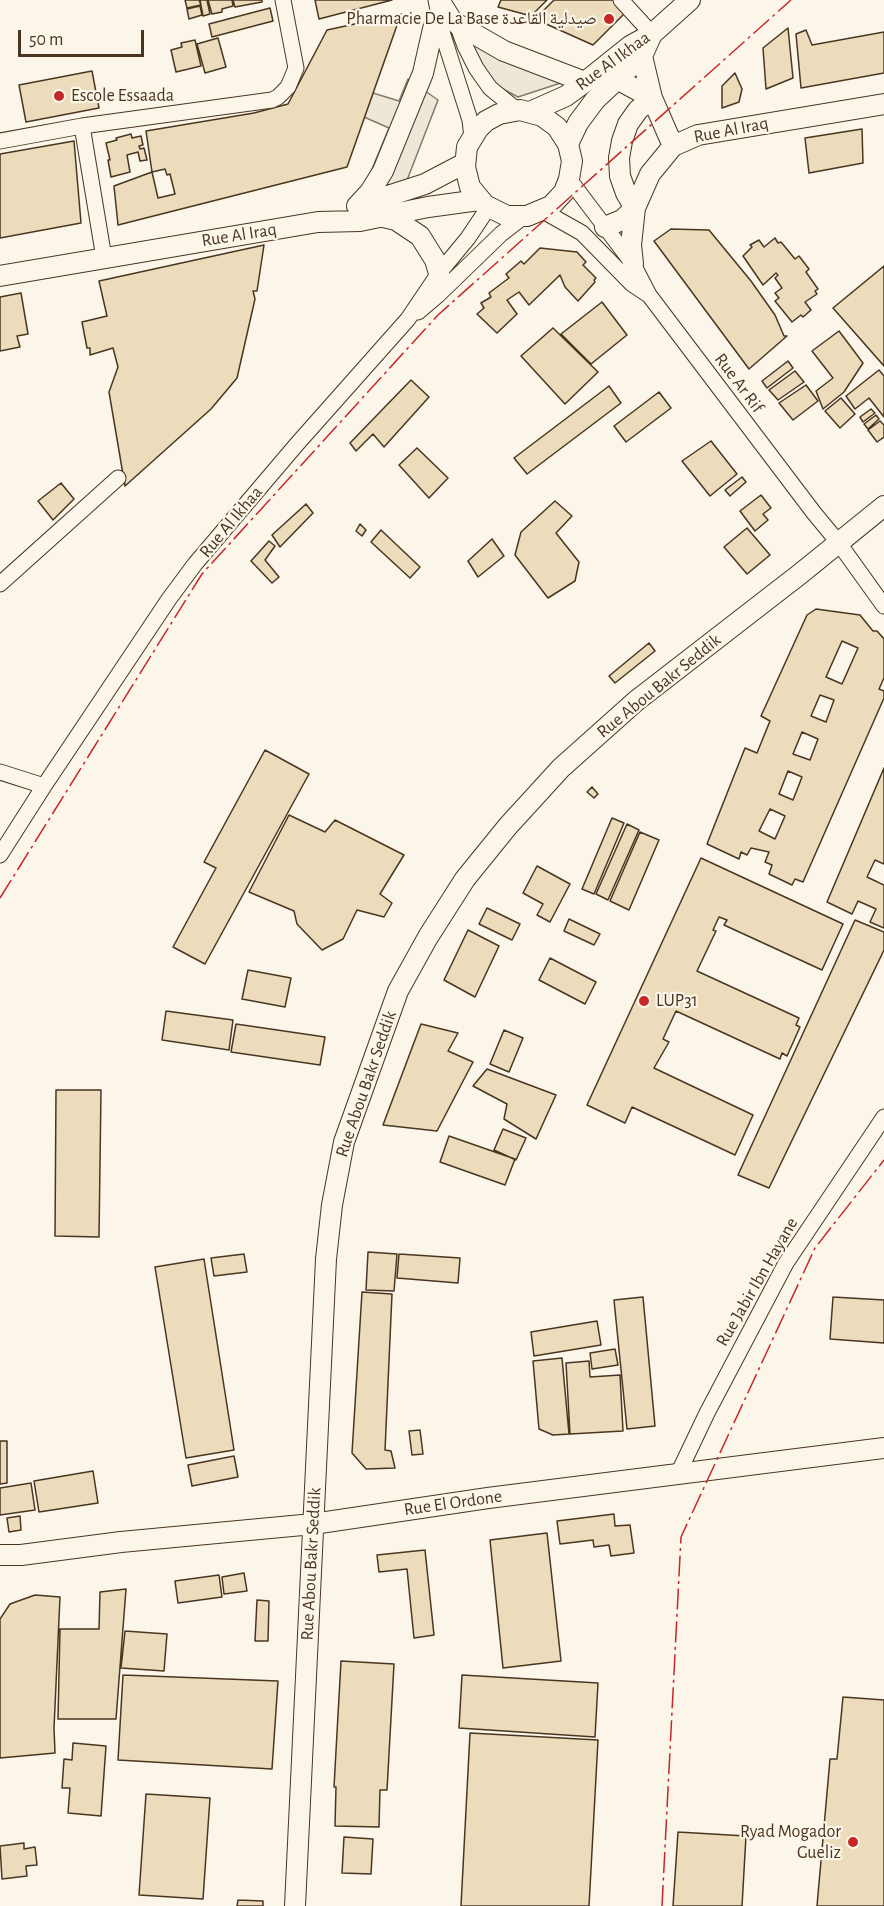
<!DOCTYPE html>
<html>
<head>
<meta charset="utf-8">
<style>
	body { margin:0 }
	#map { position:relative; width:884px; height:1906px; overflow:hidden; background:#fbf6e9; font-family:"Alegreya Sans",sans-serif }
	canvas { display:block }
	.scale { position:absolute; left:18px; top:30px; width:126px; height:27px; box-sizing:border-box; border:3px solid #4a3520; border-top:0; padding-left:8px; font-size:18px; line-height:21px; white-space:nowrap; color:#4a3520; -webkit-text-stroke:4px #fbf6e9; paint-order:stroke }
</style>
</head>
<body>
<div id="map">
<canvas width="884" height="1906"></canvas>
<div class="scale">50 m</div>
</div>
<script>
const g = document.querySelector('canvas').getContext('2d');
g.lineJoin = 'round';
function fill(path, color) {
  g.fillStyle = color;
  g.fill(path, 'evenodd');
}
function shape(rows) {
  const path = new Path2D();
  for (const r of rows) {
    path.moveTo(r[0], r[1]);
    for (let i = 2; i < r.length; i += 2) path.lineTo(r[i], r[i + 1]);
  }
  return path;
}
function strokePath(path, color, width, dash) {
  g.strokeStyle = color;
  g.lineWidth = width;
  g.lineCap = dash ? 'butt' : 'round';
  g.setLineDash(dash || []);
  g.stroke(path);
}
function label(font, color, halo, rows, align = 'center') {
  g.font = font + ' "Alegreya Sans","Noto Naskh Arabic",sans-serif';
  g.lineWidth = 4.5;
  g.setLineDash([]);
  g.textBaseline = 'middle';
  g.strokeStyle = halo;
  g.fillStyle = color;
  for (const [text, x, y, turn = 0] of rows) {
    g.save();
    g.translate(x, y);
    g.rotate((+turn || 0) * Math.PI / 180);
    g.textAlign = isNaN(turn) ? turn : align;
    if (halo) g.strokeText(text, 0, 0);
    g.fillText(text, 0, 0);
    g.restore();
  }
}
const parking = shape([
	[451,23,582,76,518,97,501,88,464,57,451,23],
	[408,79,438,100,404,188,367,181,389,128,364,117,373,93,399,101,408,79]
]);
fill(parking, '#ede7d9');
strokePath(parking, '#887966', 1.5);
const building = shape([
	[185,0,199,0,201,5,187,8,185,0],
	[200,0,207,0,210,14,203,16,200,0],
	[208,0,232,0,233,6,222,9,222,12,212,14,208,0],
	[233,0,262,0,262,2,235,7,233,0],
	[315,0,392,0,319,19,315,0],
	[501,0,547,0,531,16,498,7,501,0],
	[554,0,618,0,628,10,593,45,535,19,554,0],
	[200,6,202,15,189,19,187,9,200,6],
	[270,8,273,21,212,37,209,24,270,8],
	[401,14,347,167,118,225,114,186,152,172,146,131,254,113,288,104,327,30,401,14],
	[788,28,793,78,766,89,763,48,788,28],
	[806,30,812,45,884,32,884,73,801,88,796,34,806,30],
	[218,38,226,67,205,73,197,44,218,38],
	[195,40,201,66,176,72,171,50,182,47,181,43,195,40],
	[92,71,99,108,26,122,19,85,92,71],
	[735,73,742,89,739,102,722,108,722,86,735,73],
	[862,129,863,163,809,173,805,138,862,129],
	[131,134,132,138,141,136,143,145,139,146,140,149,144,148,147,160,140,161,138,152,127,155,130,172,111,177,108,160,110,160,106,143,117,140,116,138,131,134],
	[74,141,81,223,0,238,0,154,74,141],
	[165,169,167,175,170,174,175,194,158,198,152,172,165,169],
	[671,229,709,230,751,281,775,315,784,336,787,336,749,369,654,241,671,229],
	[775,238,778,243,781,242,795,259,799,256,809,269,806,272,818,289,815,291,817,294,805,302,811,310,803,317,801,315,792,322,775,301,779,298,775,293,782,288,775,278,778,275,776,273,763,285,743,256,752,247,750,245,759,240,764,247,775,238],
	[264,245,257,291,253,291,255,299,237,378,211,409,125,486,109,392,118,367,113,348,90,355,90,348,87,348,82,322,107,316,99,281,264,245],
	[540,248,577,252,586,262,583,265,596,278,594,280,595,282,578,301,565,287,560,275,529,305,519,292,507,300,517,314,497,333,477,314,484,308,481,303,491,297,489,293,509,278,506,274,521,261,524,264,540,248],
	[884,266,884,366,833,308,884,266],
	[21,293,28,334,17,336,20,347,0,351,0,297,21,293],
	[602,302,627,335,591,364,561,334,602,302],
	[553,328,598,372,565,404,521,356,553,328],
	[839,331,863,363,844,392,823,409,816,391,833,378,812,351,839,331],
	[788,361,793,368,767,388,762,381,788,361],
	[879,370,884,376,884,417,869,398,855,409,846,396,879,370],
	[795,371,804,382,778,400,769,390,795,371],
	[411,380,429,397,384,447,373,434,356,451,350,443,411,380],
	[806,385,818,401,793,420,779,403,806,385],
	[609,386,621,403,527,474,514,458,609,386],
	[659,392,671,408,626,442,614,426,659,392],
	[841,398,855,414,840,428,825,411,841,398],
	[871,409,875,413,863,422,860,417,871,409],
	[876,415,879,419,868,429,864,424,876,415],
	[880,421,884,425,884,437,877,442,868,430,880,421],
	[711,441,737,474,710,496,682,461,711,441],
	[417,448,448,478,429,498,399,465,417,448],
	[742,477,746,482,730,496,725,490,742,477],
	[61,483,74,499,53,520,38,501,61,483],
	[761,495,771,508,763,514,768,520,755,531,740,511,761,495],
	[555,501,572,516,556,533,579,562,575,581,548,598,515,555,521,532,555,501],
	[306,504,313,513,280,547,272,535,306,504],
	[360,524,366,530,362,536,356,531,360,524],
	[747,528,770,555,747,574,724,547,747,528],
	[381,530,420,567,410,578,371,542,381,530],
	[492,539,504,556,478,577,468,561,492,539],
	[269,541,275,546,265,560,279,577,272,583,251,561,269,541],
	[816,609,860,615,873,631,877,631,884,639,884,678,879,689,884,691,884,698,803,882,795,879,792,885,769,874,772,865,765,862,769,852,751,848,747,855,741,852,739,859,707,844,745,748,757,753,770,721,761,716,807,615,816,609],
	[842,641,858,648,842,684,826,677,842,641],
	[820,695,834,700,826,722,811,716,820,695],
	[802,732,818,739,810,760,793,754,802,732],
	[788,771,802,777,793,800,779,794,788,771],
	[770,809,785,816,775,839,759,831,770,809],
	[649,643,655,651,615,683,609,676,649,643],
	[265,750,309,774,205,964,173,947,216,868,204,862,265,750],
	[884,768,884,864,875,860,867,877,884,885,884,928,870,922,876,909,858,901,852,914,827,902,884,768],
	[592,787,598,794,594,798,587,792,592,787],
	[289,815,325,832,335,820,404,855,380,894,392,903,384,917,357,910,343,939,322,950,297,924,294,911,249,892,289,815],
	[612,818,624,823,594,894,582,889,612,818],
	[627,824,639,830,608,900,596,894,627,824],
	[640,832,659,840,629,910,610,901,640,832],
	[701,858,843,924,822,970,724,925,727,920,719,917,713,930,716,931,697,971,799,1018,796,1025,800,1027,787,1056,782,1053,780,1059,676,1011,663,1039,669,1042,654,1068,753,1115,735,1155,632,1107,625,1123,587,1105,701,858],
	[537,866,570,884,550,922,537,915,543,904,523,893,537,866],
	[487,908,520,924,512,940,479,924,487,908],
	[569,919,600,934,594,945,564,931,569,919],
	[855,920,884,932,884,950,769,1188,738,1175,855,920],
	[468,930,499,946,475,997,444,980,468,930],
	[550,958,596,982,585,1004,539,980,550,958],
	[248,970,291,978,285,1007,242,999,248,970],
	[166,1011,233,1020,229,1050,162,1040,166,1011],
	[236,1024,325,1037,320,1065,231,1052,236,1024],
	[421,1024,458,1033,448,1051,473,1062,437,1131,383,1125,421,1024],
	[504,1030,523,1038,509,1072,490,1064,504,1030],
	[487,1069,556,1095,536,1139,504,1119,507,1104,473,1086,487,1069],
	[56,1090,101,1090,99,1237,55,1236,56,1090],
	[503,1129,526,1138,516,1160,494,1150,503,1129],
	[449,1136,515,1159,505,1185,440,1162,449,1136],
	[368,1252,397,1254,394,1291,366,1290,368,1252],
	[244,1254,247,1272,214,1276,211,1258,244,1254],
	[399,1254,460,1258,458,1283,397,1278,399,1254],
	[204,1259,234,1450,186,1458,155,1267,204,1259],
	[362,1292,392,1294,385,1450,391,1451,395,1468,366,1469,352,1453,362,1292],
	[643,1297,655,1426,627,1429,614,1300,643,1297],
	[833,1297,884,1300,884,1343,830,1339,833,1297],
	[597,1321,601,1345,534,1356,531,1332,597,1321],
	[615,1349,618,1365,592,1369,590,1353,615,1349],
	[562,1358,569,1434,553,1435,539,1429,533,1361,562,1358],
	[589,1361,590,1377,620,1375,623,1431,570,1434,566,1363,589,1361],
	[420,1430,423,1454,412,1455,409,1431,420,1430],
	[0,1441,7,1441,7,1483,0,1484,0,1441],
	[234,1456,238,1477,192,1486,188,1465,234,1456],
	[93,1471,98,1503,39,1512,34,1481,93,1471],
	[31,1483,35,1510,0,1515,0,1488,31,1483],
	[614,1514,615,1526,630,1525,634,1553,611,1556,609,1545,594,1547,593,1540,560,1544,557,1521,614,1514],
	[20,1516,21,1530,9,1532,7,1518,20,1516],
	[547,1533,561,1661,503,1668,490,1540,547,1533],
	[425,1550,434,1635,414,1638,407,1569,379,1572,377,1555,425,1550],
	[244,1573,247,1591,224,1594,222,1577,244,1573],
	[219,1575,222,1597,178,1603,175,1581,219,1575],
	[126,1589,116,1719,58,1719,60,1629,99,1629,100,1592,126,1589],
	[35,1595,60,1597,54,1728,55,1753,0,1758,0,1619,10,1604,35,1595],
	[257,1600,269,1601,268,1641,255,1641,257,1600],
	[125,1631,167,1634,164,1671,121,1668,125,1631],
	[341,1661,394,1664,387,1790,380,1790,379,1827,335,1826,336,1787,334,1787,341,1661],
	[123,1675,278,1681,272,1769,118,1760,123,1675],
	[462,1675,598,1683,595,1737,459,1728,462,1675],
	[843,1697,884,1700,884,1906,817,1906,830,1759,837,1759,843,1697],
	[470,1733,598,1740,589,1906,461,1906,470,1733],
	[73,1743,106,1746,101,1816,68,1813,70,1788,62,1788,64,1759,72,1760,73,1743],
	[146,1794,210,1798,203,1899,139,1895,146,1794],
	[678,1832,746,1836,742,1906,673,1906,678,1832],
	[344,1837,373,1839,371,1874,342,1873,344,1837],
	[24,1843,24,1849,35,1847,37,1865,26,1866,27,1876,2,1879,0,1846,24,1843],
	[238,1900,263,1901,263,1906,237,1906,238,1900]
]);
fill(building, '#ecdcbc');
strokePath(building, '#4a3520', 1.5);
const minor = shape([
	[436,0,443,35,470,120,472,138],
	[442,0,457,24,465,46,476,68,490,88,517,110],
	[621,0,652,34],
	[82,126,104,258],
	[0,141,82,126,272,100,278,97,288,87,296,68,283,0],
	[569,179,633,264,649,295,814,513,838,542,884,606],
	[543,211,582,233,632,284,647,294],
	[418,312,438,295,501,234,523,217],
	[0,584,118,478],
	[0,772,44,786],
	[0,855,44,786,169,599,195,564,297,444,408,319,439,273,468,238,488,208],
	[678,1474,707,1413,786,1263,884,1117]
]);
const tertiary = shape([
	[457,24,504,51,585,82],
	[642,56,652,98,673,146],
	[530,112,566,96,585,82,630,46,652,34,690,0],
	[568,144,557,127,542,116,520,110,499,114,486,121,478,129,467,147,465,167,470,187,485,205,507,216,527,216,551,206,564,192,569,179,572,161,568,144,578,123,595,100,642,56,652,34],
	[357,206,370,192,383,171,423,73,433,29,438,17],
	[357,206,425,184,465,163],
	[383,217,396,220,420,236,435,260,439,273],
	[605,227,622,220,635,208,626,193,620,176,619,158,622,141,628,124,638,110,652,98,617,79],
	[633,264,631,245,635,208,650,174,673,146,698,135,884,104],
	[0,276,318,222,360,221,428,207,479,200],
	[0,1555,21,1555,121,1542,313,1524,488,1498,884,1448],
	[295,1906,326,1259,332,1205,344,1142,398,991,428,937,465,879,508,826,561,768,636,701,800,574,884,506]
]);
strokePath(minor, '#4a3520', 17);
strokePath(tertiary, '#4a3520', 22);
strokePath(minor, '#fbf6e9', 15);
strokePath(tertiary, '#fbf6e9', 20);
strokePath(shape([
	[0,898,202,574,438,315,791,0],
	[662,1906,681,1537,815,1248,884,1160]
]), '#c62828', 1.5, [21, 4.5, 3, 4.5]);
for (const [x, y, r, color] of [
	[609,19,6,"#c62828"],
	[59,96,6,"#c62828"],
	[644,1001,6,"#c62828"],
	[853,1842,6,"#c62828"]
]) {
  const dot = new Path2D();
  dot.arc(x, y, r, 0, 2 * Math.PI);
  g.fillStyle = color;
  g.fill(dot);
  strokePath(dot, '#fbf6e9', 2);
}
label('18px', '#4a3520', '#fbf6e9', [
	["Pharmacie De La Base صيدلية القاعدة",597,19],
	["Escole Essaada",71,96,"left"],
	["LUP31",656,1001,"left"],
	["Ryad Mogador",841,1832],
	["Gueliz",841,1853]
], 'right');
label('18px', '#4a3520', '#fbf6e9', [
	["Rue Al Ikhaa",613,61,-36],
	["Rue Al Iraq",731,130,-11],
	["Rue Al Iraq",239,235,-9],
	["Rue Ar Rif",739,383,53],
	["Rue Al Ikhaa",231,522,-50],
	["Rue Abou Bakr Seddik",659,686,-39],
	["Rue Abou Bakr Seddik",366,1084,-71],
	["Rue Jabir Ibn Hayane",757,1282,-60],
	["Rue El Ordone",453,1503,-8],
	["Rue Abou Bakr Seddik",311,1564,-87]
]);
</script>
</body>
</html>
